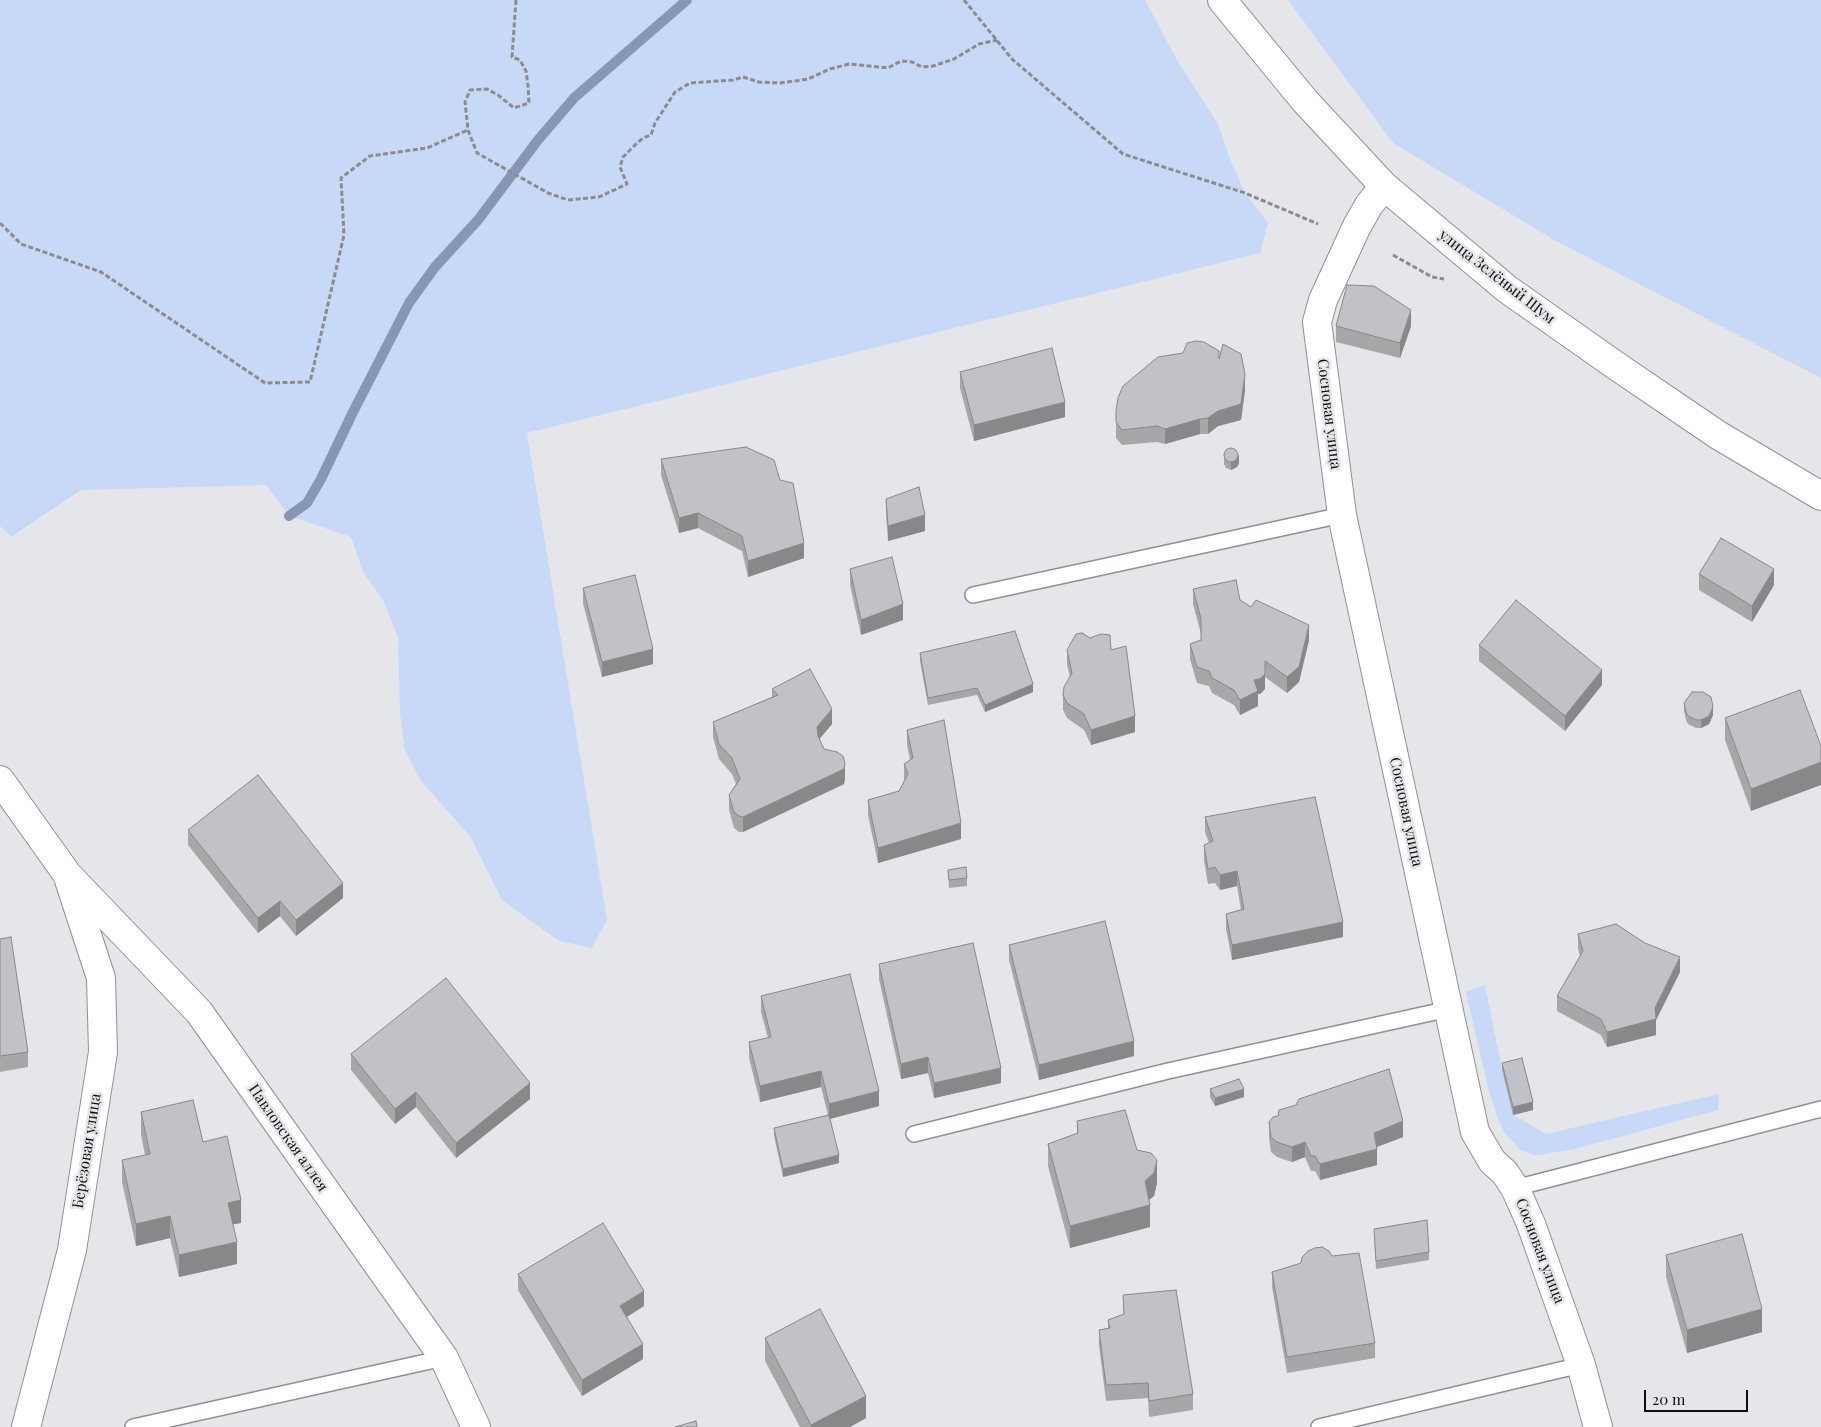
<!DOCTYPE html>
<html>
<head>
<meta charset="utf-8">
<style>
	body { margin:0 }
	#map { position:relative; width:1821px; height:1427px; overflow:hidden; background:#e4e6e9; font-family:"Playfair Display",serif }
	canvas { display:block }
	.scale { position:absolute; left:1644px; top:1390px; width:104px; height:22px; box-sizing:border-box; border:2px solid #0d0e0f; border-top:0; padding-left:6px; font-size:15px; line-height:18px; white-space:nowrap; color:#0d0e0f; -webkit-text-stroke:4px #e4e6e9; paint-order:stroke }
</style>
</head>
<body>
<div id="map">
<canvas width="1821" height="1427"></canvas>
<div class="scale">20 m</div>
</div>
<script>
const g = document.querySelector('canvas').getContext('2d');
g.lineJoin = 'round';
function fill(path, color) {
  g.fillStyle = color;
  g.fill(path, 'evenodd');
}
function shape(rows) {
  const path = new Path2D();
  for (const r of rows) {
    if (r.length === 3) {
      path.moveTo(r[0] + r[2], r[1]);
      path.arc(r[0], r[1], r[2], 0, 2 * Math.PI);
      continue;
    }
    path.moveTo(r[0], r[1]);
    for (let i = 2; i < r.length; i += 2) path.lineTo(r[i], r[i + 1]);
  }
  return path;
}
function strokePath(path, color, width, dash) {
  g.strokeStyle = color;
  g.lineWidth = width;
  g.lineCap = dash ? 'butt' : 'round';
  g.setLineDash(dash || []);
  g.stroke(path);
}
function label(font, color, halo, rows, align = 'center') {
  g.font = font + ' "Playfair Display",serif';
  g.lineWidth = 5;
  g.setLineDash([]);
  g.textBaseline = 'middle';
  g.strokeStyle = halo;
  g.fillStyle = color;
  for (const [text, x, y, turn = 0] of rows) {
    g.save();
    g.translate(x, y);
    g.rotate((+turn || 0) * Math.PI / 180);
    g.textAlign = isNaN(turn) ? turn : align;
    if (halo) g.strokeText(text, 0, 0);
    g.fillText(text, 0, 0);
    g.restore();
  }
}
fill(shape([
	[0,0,1145,0,1177,60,1218,124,1230,159,1245,193,1268,223,1260,253,527,433,607,920,592,948,559,941,502,900,470,836,421,781,405,750,400,713,398,637,383,600,363,572,351,537,289,516,266,485,81,490,11,537,0,526],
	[1288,0,1821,0,1821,378,1556,241,1393,143],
	[1485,985,1502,1070,1513,1115,1546,1134,1719,1094,1718,1110,1575,1149,1539,1155,1534,1155,1520,1150,1505,1133,1498,1119,1488,1088,1466,992]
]), '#c8d9f7');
strokePath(shape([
	[289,516,307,503,321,479,353,412,409,303,435,267,478,220,538,140,574,98,687,0]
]), '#8696b3', 10);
const lane = shape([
	[973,595,1342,515],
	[914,1134,1168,1071,1449,1009],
	[1515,1188,1821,1109],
	[133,1427,444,1358],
	[1319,1427,1581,1365]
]);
const street = shape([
	[1384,186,1369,205,1357,226,1323,300,1317,322,1342,515,1475,1132,1492,1161,1505,1173,1515,1188,1531,1224,1581,1365,1598,1427],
	[0,780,67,874,199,1012,444,1358,476,1427],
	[26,1427,72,1250,103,1052,101,978,69,880]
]);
const secondary = shape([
	[1222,0,1305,101,1384,186,1507,289,1615,365,1718,435,1821,496]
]);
strokePath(lane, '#8f9193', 18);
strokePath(street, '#8f9193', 30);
strokePath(secondary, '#8f9193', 30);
strokePath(shape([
	[516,0,512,57,520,60,526,71,528,86,529,103,514,108,498,95,487,89,470,90,465,102,468,130,477,153,548,193,568,200,599,197,627,184,620,167,623,157,635,145,643,138,651,135,655,123,675,92,690,83,733,80,743,77,759,82,780,83,808,79,830,69,849,64,888,68,901,61,912,62,922,67,933,66,954,59,979,44,997,40],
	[964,0,1012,59,1123,154,1245,193,1318,224],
	[0,223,21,244,101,272,265,383,310,382,344,235,341,178,370,156,427,148,468,130],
	[1393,255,1432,277,1444,279]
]), '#8a8c8e', 3, [5, 2.5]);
strokePath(lane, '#fff', 15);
strokePath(street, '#fff', 28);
strokePath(secondary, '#fff', 28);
fill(shape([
	[1336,326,1411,326,1400,358,1336,342],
	[1219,359,1245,390,1241,420,1218,426,1208,434,1200,434,1165,444,1157,442,1122,445,1116,438,1116,411],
	[960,372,1065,417,974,441,960,388],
	[1224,456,1239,463,1237,467,1231,470,1226,468,1224,464],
	[661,459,804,558,748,577,742,551,698,528,679,533,661,475],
	[886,499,925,531,888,541,886,514],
	[850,569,903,620,861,635,850,585],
	[1699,574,1774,585,1752,622,1699,590],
	[583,588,653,664,602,677,583,603],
	[1193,589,1240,600,1251,607,1309,640,1299,682,1287,693,1265,677,1265,689,1260,694,1258,694,1258,706,1240,715,1234,705,1212,693,1209,686,1197,683,1190,659,1190,644,1201,640,1201,634,1193,604],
	[1479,645,1602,685,1565,731,1479,661],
	[1067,650,1111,650,1135,732,1091,745,1084,730,1067,718,1063,710,1063,695,1070,677,1067,665],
	[920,653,1033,692,985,712,977,695,928,705,920,661],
	[772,689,832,724,819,739,824,749,845,778,844,784,743,832,739,832,734,828,729,810,729,795,736,784,732,774,719,759,713,737,713,722,772,697],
	[1800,690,1751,811,1725,740,1725,718],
	[1684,703,1713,715,1709,724,1701,728,1696,728,1688,724,1686,720,1684,711],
	[907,730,961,839,878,863,868,815,868,800,899,791,904,781,904,764,910,760,907,745],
	[1205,817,1343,937,1232,960,1226,929,1226,914,1241,910,1237,886,1220,890,1215,883,1208,884,1204,861,1204,845,1209,843,1205,832],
	[188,830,343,898,296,936,280,916,258,933,188,845],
	[948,870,967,878,967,886,949,888],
	[1578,934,1680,972,1656,1020,1656,1035,1607,1047,1601,1035,1557,1011,1557,996,1580,956,1578,949],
	[0,939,28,1052,28,1067,0,1072],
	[1009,945,1134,1056,1039,1080,1009,960],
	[879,964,1001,1083,934,1098,928,1073,901,1079,879,979],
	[761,996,879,1106,830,1119,839,1163,783,1177,774,1136,774,1128,828,1115,821,1087,760,1102,749,1058,749,1042,768,1038,761,1012],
	[351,1054,530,1099,456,1158,416,1107,395,1124,351,1070],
	[1502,1063,1533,1110,1513,1115,1502,1070],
	[1210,1089,1244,1097,1215,1106,1210,1097],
	[141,1112,203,1142,241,1223,233,1224,237,1264,179,1277,170,1238,136,1246,122,1182,122,1160,145,1155,141,1135],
	[1077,1121,1137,1150,1157,1183,1154,1196,1149,1200,1150,1227,1070,1248,1048,1166,1048,1144,1077,1133],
	[1269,1122,1403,1137,1377,1147,1377,1165,1320,1180,1315,1171,1311,1171,1305,1157,1292,1162,1277,1157,1271,1152,1269,1138],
	[1374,1229,1429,1252,1429,1260,1376,1269],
	[1666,1255,1762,1332,1687,1353,1666,1277],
	[1301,1263,1375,1343,1375,1358,1287,1373,1272,1287,1272,1272],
	[518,1274,644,1306,627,1317,643,1359,582,1396,518,1290],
	[1123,1295,1193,1394,1193,1410,1149,1417,1148,1398,1106,1401,1099,1345,1099,1330,1108,1328,1108,1320,1124,1314],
	[765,1338,866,1418,850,1427,800,1427,765,1361]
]), '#a5a7a9');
fill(shape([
	[1411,310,1411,326,1400,358,1400,343],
	[1245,374,1245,390,1241,420,1218,426,1208,434,1208,418,1218,411],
	[1065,402,1065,417,974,441,974,425],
	[1200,419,1200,434,1165,444,1165,429],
	[1239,455,1239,463,1237,467,1231,470,1231,462],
	[698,513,698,528,679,533,679,518],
	[925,515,925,531,888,541,888,526],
	[804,543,804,558,748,577,748,561],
	[1774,569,1774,585,1752,622,1752,606],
	[903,604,903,620,861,635,861,620],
	[1309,625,1309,640,1299,682,1287,693,1287,677],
	[653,649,653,664,602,677,602,662],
	[1602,670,1602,685,1565,731,1565,716],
	[1265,674,1265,689,1260,694,1258,694,1258,706,1240,715,1240,700,1254,680],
	[1033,684,1033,692,985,712,985,705],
	[1713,707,1713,715,1709,724,1701,728,1701,720],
	[832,709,832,724,817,742,817,727],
	[1135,716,1135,732,1091,745,1091,730],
	[1821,762,1821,785,1751,811,1751,789],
	[845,763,845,778,844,784,743,832,743,817],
	[961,823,961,839,878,863,878,848],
	[1237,871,1237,886,1220,890,1220,875],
	[343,883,343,898,296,936,296,920],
	[280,901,280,916,258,933,258,918],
	[1343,922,1343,937,1232,960,1232,945],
	[1680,957,1680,972,1656,1020,1656,1035,1607,1047,1607,1032,1655,1008],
	[1134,1041,1134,1056,1039,1080,1039,1065],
	[928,1057,928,1073,901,1079,901,1064],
	[1001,1068,1001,1083,934,1098,934,1083],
	[821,1071,821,1087,760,1102,760,1086],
	[530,1083,530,1099,456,1158,456,1143],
	[1244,1089,1244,1097,1215,1106,1215,1098],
	[879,1091,879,1106,829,1119,829,1104],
	[416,1092,416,1107,395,1124,395,1109],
	[1533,1102,1533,1110,1513,1115,1513,1107],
	[1403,1121,1403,1137,1374,1148,1374,1133],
	[1305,1142,1305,1157,1292,1162,1292,1147],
	[1377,1149,1377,1165,1320,1180,1320,1164],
	[839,1155,839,1163,783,1177,783,1169],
	[1157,1160,1157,1183,1154,1196,1145,1203,1145,1181],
	[241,1200,241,1223,228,1225,228,1203],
	[1150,1205,1150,1227,1070,1248,1070,1226],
	[170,1216,170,1238,136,1246,136,1224],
	[237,1242,237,1264,179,1277,179,1255],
	[644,1291,644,1306,620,1321,620,1306],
	[1762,1309,1762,1332,1687,1353,1687,1330],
	[643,1344,643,1359,582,1396,582,1380],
	[866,1396,866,1418,850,1427,811,1427,811,1425]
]), '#86888a');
const building = shape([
	[1347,285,1374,286,1411,310,1400,343,1336,326,1347,285],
	[1196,341,1204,342,1219,351,1219,359,1223,344,1241,354,1245,374,1241,404,1218,411,1208,418,1200,419,1165,429,1157,426,1122,430,1116,422,1116,411,1118,398,1123,386,1158,357,1183,353,1187,343,1196,341],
	[1052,348,1065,402,974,425,960,372,1052,348],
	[746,447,774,460,780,480,793,483,804,543,748,561,742,536,698,513,679,518,661,459,746,447],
	[1231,455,7],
	[919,487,925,515,888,526,886,499,919,487],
	[1721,538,1774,569,1752,606,1699,574,1721,538],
	[892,557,903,604,861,620,850,569,892,557],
	[635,575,653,649,602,662,583,588,635,575],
	[1236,580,1240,600,1251,607,1256,600,1309,625,1299,667,1287,677,1265,661,1265,674,1260,679,1254,680,1258,691,1240,700,1234,690,1212,678,1209,671,1197,667,1190,644,1201,640,1201,619,1193,589,1236,580],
	[1516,600,1602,670,1565,716,1479,645,1516,600],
	[1015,631,1033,684,985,705,977,688,928,698,920,653,1015,631],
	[1082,633,1090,638,1101,634,1110,635,1111,650,1126,646,1135,716,1091,730,1084,714,1067,703,1063,695,1064,687,1072,673,1067,650,1076,634,1082,633],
	[810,669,832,709,817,727,818,736,824,749,837,752,843,756,845,763,844,769,743,817,739,816,734,812,729,795,740,779,732,758,719,744,713,722,778,695,772,689,810,669],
	[1800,690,1821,746,1821,762,1751,789,1725,718,1800,690],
	[1692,692,1703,692,1711,697,1713,707,1709,716,1701,720,1696,720,1688,716,1686,712,1684,703,1692,692],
	[944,720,961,823,878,848,868,800,899,791,908,774,904,764,913,758,907,730,944,720],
	[258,775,343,883,296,920,280,901,258,918,188,830,258,775],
	[1315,797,1343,922,1232,945,1226,914,1244,909,1237,871,1220,875,1215,867,1208,869,1204,845,1213,841,1205,817,1315,797],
	[966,867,967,878,949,880,948,870,966,867],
	[1105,921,1134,1041,1039,1065,1009,945,1105,921],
	[1616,924,1645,943,1680,957,1655,1008,1656,1019,1607,1032,1601,1019,1557,996,1583,951,1578,934,1616,924],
	[11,937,28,1052,0,1056,0,939,11,937],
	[973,943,1001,1068,934,1083,928,1057,901,1064,879,964,973,943],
	[850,974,879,1091,829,1104,821,1071,760,1086,749,1042,771,1037,761,996,850,974],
	[446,978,530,1083,456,1143,416,1092,395,1109,351,1054,446,978],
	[1522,1058,1533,1102,1513,1107,1502,1063,1522,1058],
	[1389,1069,1403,1121,1374,1133,1377,1149,1320,1164,1315,1156,1311,1156,1305,1142,1292,1147,1277,1142,1271,1137,1269,1122,1273,1117,1278,1116,1279,1110,1296,1105,1299,1099,1389,1069],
	[1239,1079,1244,1089,1215,1098,1210,1089,1239,1079],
	[193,1100,203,1142,227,1136,241,1200,228,1203,237,1242,179,1255,170,1216,136,1224,122,1160,150,1154,141,1112,193,1100],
	[1125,1110,1137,1150,1151,1153,1157,1160,1154,1173,1145,1181,1150,1205,1070,1226,1048,1144,1078,1133,1077,1121,1125,1110],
	[829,1115,839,1155,783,1169,774,1128,829,1115],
	[1427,1220,1429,1252,1376,1261,1374,1229,1427,1220],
	[603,1223,644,1291,620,1306,643,1344,582,1380,518,1274,603,1223],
	[1742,1234,1762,1309,1687,1330,1666,1255,1742,1234],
	[1322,1247,1329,1251,1332,1256,1359,1253,1375,1343,1287,1357,1272,1272,1301,1263,1302,1257,1308,1251,1315,1248,1322,1247],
	[1176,1290,1193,1394,1149,1401,1148,1383,1106,1385,1099,1330,1110,1328,1108,1320,1124,1314,1123,1295,1176,1290],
	[820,1309,866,1396,811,1425,765,1338,820,1309],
	[696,1421,697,1427,675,1427,696,1421]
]);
fill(building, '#c0c2c5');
strokePath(building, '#86888a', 1);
label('15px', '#0d0e0f', '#e4e6e9', [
	["улица Зелёный Шум",1497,277,38],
	["Сосновая улица",1329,414,83],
	["Сосновая улица",1406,812,78],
	["Павловская аллея",288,1138,55],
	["Берёзовая улица",87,1151,-81],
	["Сосновая улица",1540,1251,69]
]);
</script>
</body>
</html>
